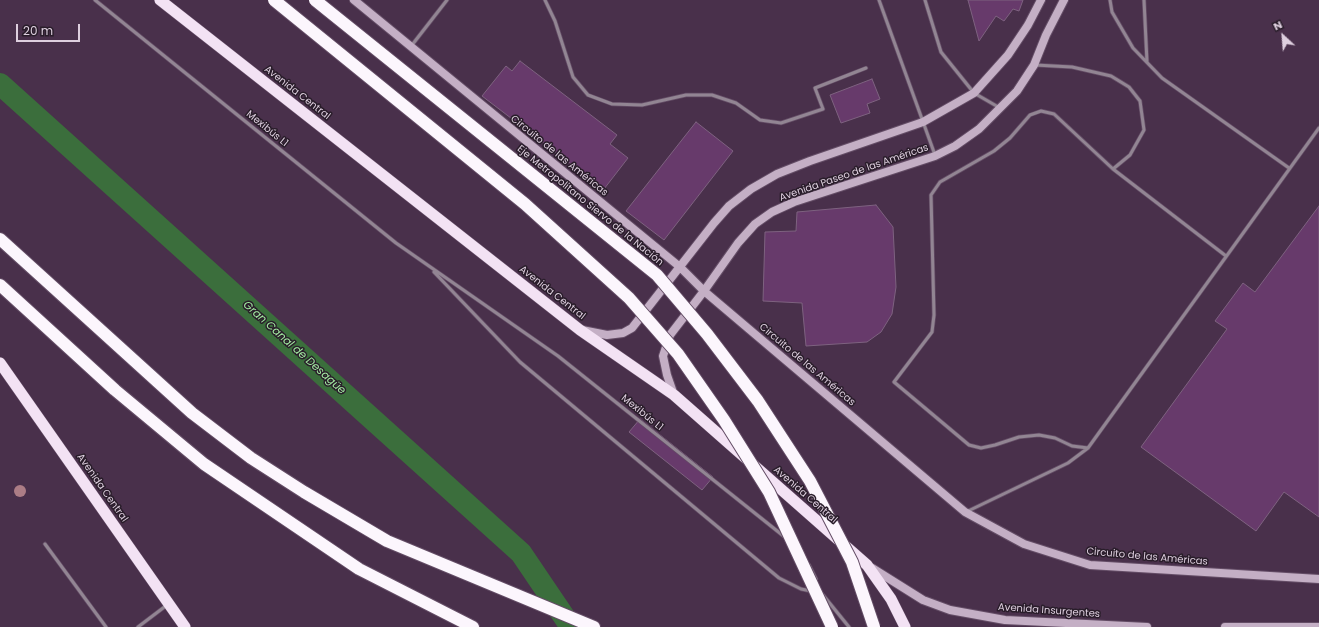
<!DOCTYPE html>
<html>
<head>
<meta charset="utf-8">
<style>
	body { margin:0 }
	#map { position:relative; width:1319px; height:627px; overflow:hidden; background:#49304b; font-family:Poppins,sans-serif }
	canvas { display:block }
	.north { position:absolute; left:1263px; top:16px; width:40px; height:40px; -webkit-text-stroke:3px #291d2a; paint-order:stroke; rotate:334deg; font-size:11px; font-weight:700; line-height:16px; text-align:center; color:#decfdf }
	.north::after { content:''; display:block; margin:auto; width:14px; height:18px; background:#decfdf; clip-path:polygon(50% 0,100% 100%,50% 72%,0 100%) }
	.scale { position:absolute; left:16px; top:24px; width:64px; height:18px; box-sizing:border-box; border:2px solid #decfdf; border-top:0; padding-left:5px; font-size:12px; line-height:14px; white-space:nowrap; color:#decfdf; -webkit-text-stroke:3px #291d2a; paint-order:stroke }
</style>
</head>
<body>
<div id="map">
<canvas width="1319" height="627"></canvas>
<div class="north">N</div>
<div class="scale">20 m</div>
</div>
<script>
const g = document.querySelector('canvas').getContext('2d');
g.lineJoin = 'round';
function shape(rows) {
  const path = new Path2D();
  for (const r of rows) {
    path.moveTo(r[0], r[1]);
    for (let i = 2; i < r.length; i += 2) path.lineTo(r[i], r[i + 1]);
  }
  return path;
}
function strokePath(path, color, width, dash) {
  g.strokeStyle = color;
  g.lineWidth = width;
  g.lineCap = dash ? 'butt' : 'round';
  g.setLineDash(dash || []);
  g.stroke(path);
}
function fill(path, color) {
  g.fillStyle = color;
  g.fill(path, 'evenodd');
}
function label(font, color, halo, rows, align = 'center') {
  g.font = font + ' Poppins,sans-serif';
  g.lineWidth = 3;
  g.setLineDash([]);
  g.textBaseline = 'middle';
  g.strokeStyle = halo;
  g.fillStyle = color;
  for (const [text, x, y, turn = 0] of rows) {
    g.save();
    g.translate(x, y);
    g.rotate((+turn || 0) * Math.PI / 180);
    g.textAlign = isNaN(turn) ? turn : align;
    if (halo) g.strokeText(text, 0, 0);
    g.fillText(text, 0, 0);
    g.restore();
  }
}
strokePath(shape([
	[0,84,521,553,571,627]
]), '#3b6e3c', 22);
const building = shape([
	[968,0,1023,0,1019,11,1013,9,1004,21,996,16,979,41,968,0],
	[520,61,617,135,610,144,628,158,604,189,482,96,506,66,512,71,520,61],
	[872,79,880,99,867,104,870,113,841,123,830,95,872,79],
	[696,122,733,151,664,240,626,211,696,122],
	[876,205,893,227,896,287,892,314,881,332,867,342,806,346,802,303,763,301,765,232,796,231,797,212,876,205],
	[1319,206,1319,517,1284,492,1256,531,1141,447,1227,329,1215,321,1243,283,1255,292,1319,206],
	[640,419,713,477,702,490,629,432,640,419]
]);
fill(building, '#673a6b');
strokePath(building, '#7e6280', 1);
const service = shape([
	[95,0,396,243,558,356,786,538],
	[545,0,555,21,573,77,588,95,612,104,642,105,686,95,712,95,736,103,760,120,781,123,823,109,815,88,866,68],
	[879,0,935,155],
	[925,0,941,52,974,93,1000,108],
	[1110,0,1112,12,1133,48,1162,78,1289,168],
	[1144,0,1147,62],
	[412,45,447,0],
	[1035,65,1072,67,1111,76,1129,87,1140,101,1144,130,1130,155,1113,169],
	[434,272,520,362,779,578,801,589,811,591],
	[1088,448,1072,446,1055,438,1039,435,1019,437,995,445,981,448,969,445,894,382,932,332,934,315,931,195,940,182,994,151,1010,138,1030,115,1041,111,1054,114,1113,169,1226,256],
	[966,512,1068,463,1088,448,1319,128],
	[45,544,106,627],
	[809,565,816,579],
	[823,595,849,627],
	[138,627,167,605]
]);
const secondary = shape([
	[354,0,680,267,704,291,965,512,1024,544,1090,565,1319,579],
	[582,330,607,335,623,333,632,328,714,223,729,206,751,189,777,174,810,161,923,122,974,93,1008,55,1028,25,1041,0],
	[674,395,667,375,663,356,670,335,704,291,738,243,755,224,772,212,794,202,935,156,955,146,979,129,1017,91,1034,65,1046,35,1064,0],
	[872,568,923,600,950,610,1005,620,1147,627],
	[1225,627,1319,627]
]);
const trunk = shape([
	[160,0,580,330,674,395,867,565,891,599,905,627],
	[0,363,185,627]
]);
const motorway = shape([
	[0,239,192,413,251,458,304,492,387,541,594,627],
	[0,285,115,390,204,464,359,569,473,627]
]);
strokePath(service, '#644d66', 4.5);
strokePath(secondary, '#644d66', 10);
strokePath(trunk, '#644d66', 12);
strokePath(motorway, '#644d66', 14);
strokePath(service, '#928593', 3);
strokePath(secondary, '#c4afc5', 8);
strokePath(trunk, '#f3e2f4', 11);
strokePath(motorway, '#fcf6fd', 12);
const motorwayBridge = shape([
	[274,0,525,204,629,298,678,354,724,420,769,492,832,627],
	[315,0,657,275,707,334,758,401,810,481,852,562,874,627]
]);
strokePath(motorwayBridge, '#644d66', 14, []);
strokePath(motorwayBridge, '#fcf6fd', 12);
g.fillStyle = '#ac7d86';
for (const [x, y] of [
	[20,491]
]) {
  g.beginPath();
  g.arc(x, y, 6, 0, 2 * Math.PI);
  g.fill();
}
label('10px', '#decfdf', '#291d2a', [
	["Avenida Central",297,93,38],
	["Mexibús L1",267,129,39],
	["Circuito de las Américas",559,156,39],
	["Avenida Paseo de las Américas",854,173,-19],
	["Eje Metropolitano Siervo de la Nación",590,206,39],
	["Avenida Central",552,293,38],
	["Circuito de las Américas",807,365,40],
	["Mexibús L1",642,413,39],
	["Avenida Central",102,488,55],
	["Avenida Central",805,495,41],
	["Circuito de las Américas",1147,557,5],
	["Avenida Insurgentes",1049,611,4]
]);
label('italic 11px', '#a2eca1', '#291d2a', [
	["Gran Canal de Desagüe",294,348,42]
]);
</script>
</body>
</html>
